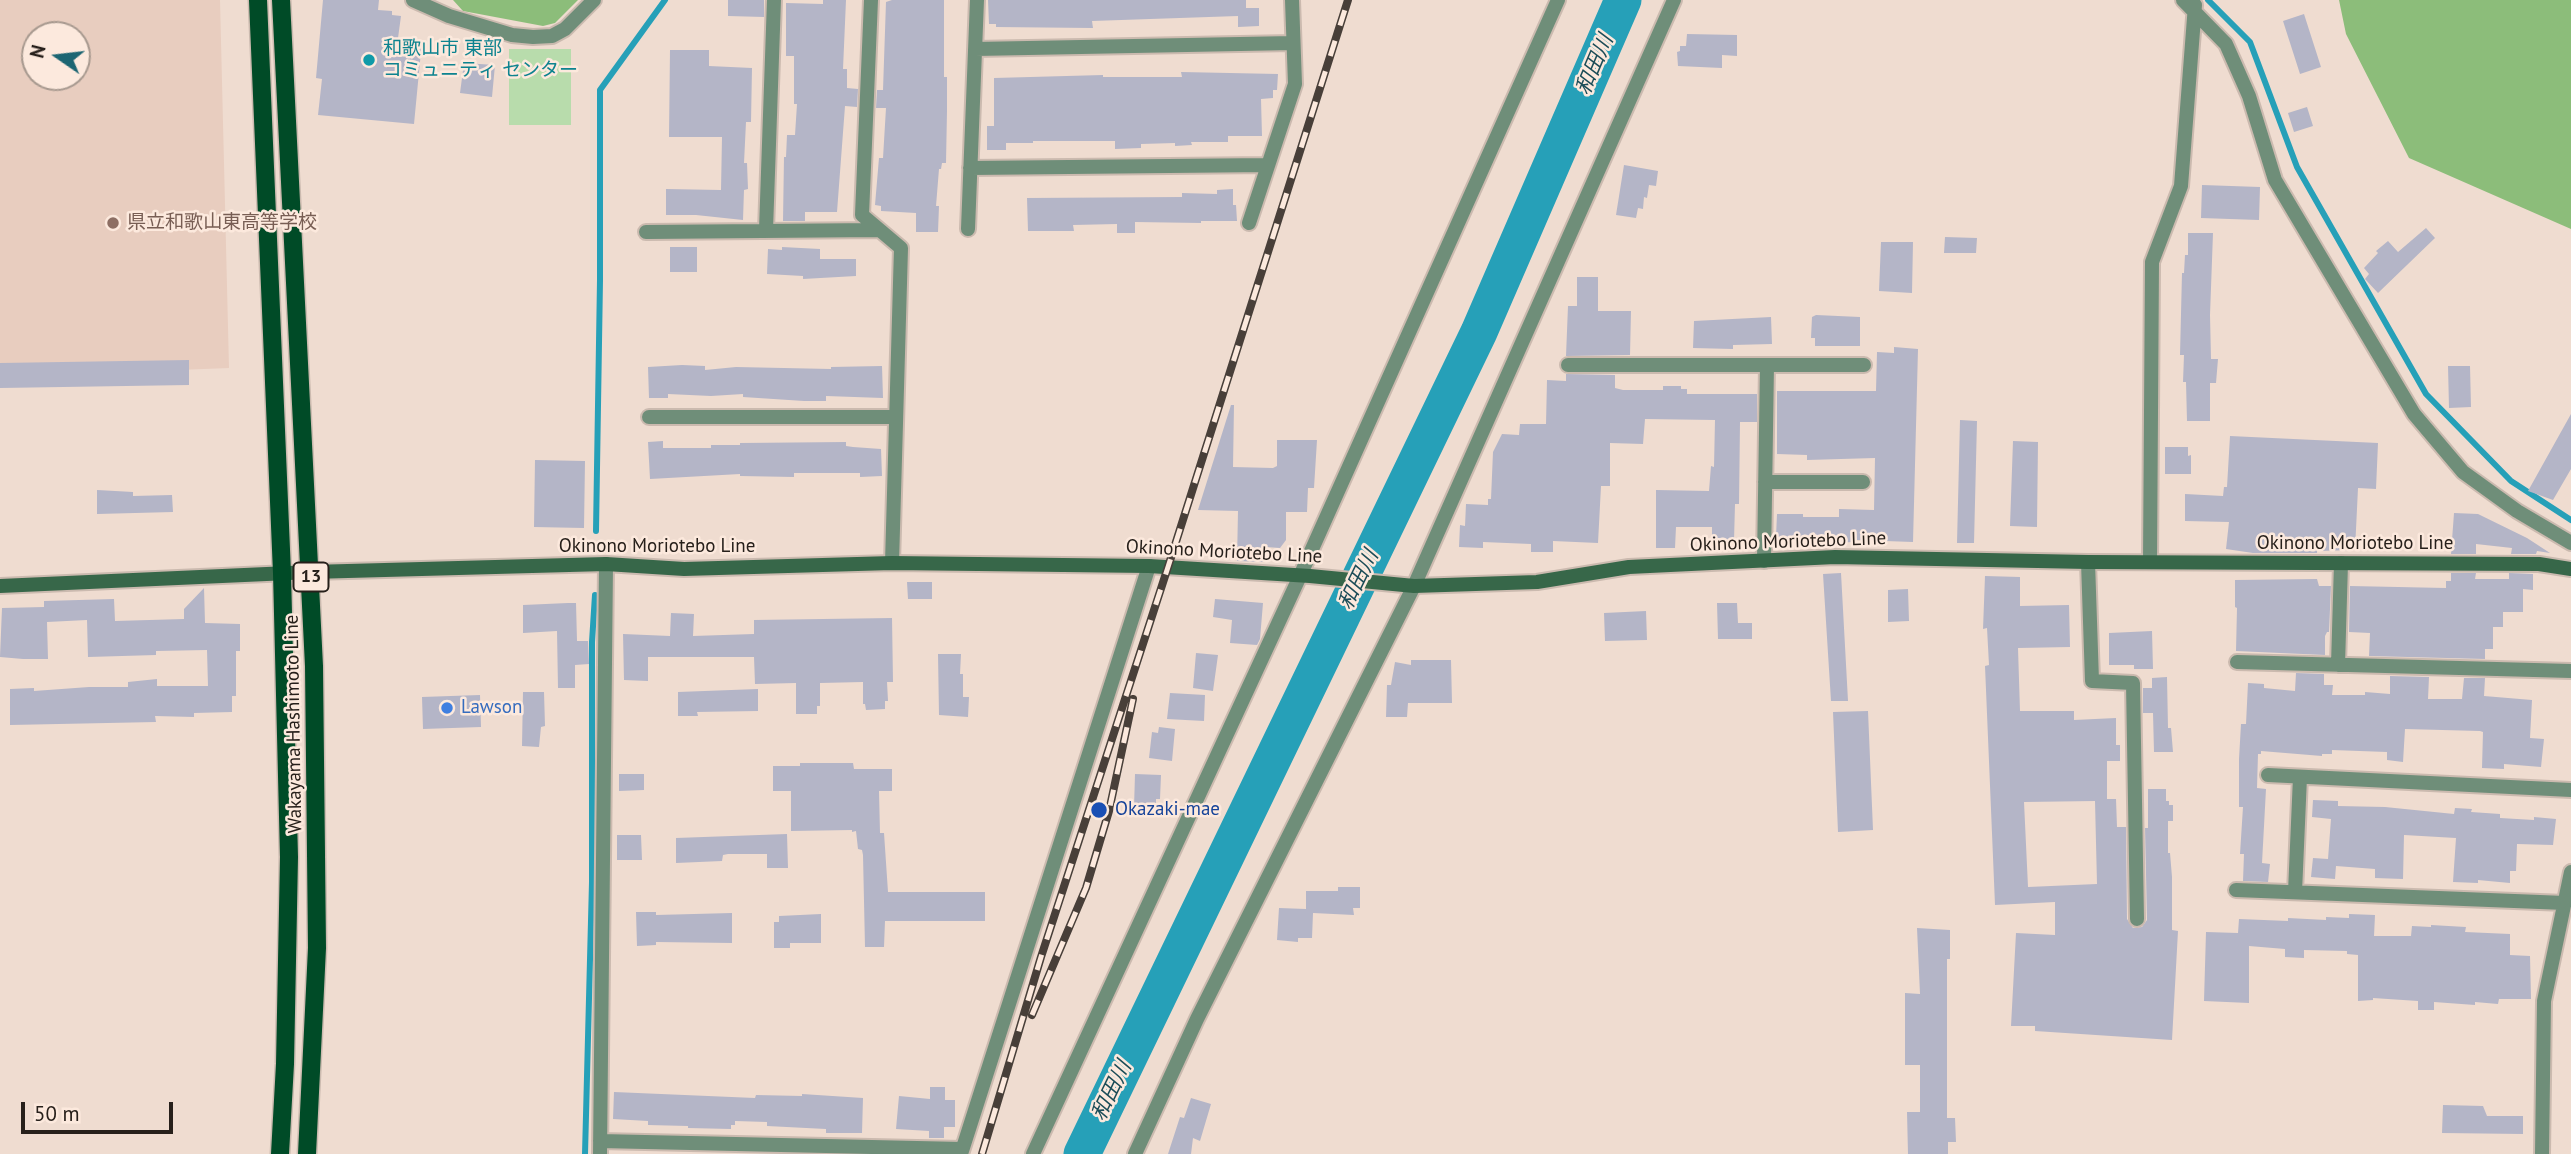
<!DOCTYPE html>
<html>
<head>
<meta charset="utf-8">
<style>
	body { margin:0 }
	#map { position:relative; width:2571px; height:1154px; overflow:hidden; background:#efdcd0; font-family:"PT Sans",sans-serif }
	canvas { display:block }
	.north { position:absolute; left:21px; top:21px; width:70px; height:70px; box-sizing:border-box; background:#fce9dd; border:2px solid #a7998f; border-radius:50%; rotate:284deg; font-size:19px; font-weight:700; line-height:28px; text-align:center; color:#27201b }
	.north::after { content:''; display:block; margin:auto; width:24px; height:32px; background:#1c6572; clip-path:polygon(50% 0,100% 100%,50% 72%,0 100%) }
	.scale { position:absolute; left:21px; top:1102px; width:152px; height:32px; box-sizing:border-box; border:4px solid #27201b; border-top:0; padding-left:9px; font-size:21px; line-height:24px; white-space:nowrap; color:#27201b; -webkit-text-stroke:5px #fce9dd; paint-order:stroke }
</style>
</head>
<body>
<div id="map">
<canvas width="2571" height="1154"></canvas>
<div class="north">N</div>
<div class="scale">50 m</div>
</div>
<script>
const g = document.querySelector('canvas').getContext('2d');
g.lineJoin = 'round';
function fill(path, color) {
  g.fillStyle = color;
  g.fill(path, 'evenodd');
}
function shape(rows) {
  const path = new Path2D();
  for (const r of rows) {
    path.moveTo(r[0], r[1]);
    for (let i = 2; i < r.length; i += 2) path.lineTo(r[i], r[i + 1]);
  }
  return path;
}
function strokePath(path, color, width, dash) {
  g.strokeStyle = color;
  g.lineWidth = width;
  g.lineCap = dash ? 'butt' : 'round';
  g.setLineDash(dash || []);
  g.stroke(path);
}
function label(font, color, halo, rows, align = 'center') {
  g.font = font + ' "PT Sans","Noto Sans JP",sans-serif';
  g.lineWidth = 5;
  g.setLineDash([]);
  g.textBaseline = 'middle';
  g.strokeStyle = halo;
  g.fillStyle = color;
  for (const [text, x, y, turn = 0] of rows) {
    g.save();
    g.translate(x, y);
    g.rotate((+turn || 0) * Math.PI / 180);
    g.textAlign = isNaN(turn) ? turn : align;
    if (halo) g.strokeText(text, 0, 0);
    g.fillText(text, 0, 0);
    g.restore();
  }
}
fill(shape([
	[0,0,220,0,229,368,0,377],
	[35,35,77,35,77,77,35,77]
]), '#e8cdbf');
fill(shape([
	[509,49,571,49,571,125,509,125]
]), '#b8dcac');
fill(shape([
	[453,0,578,0,555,23,543,26,463,11],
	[2339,0,2571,0,2571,229,2409,158,2346,34]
]), '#8cbd7a');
strokePath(shape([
	[2208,0,2250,42,2297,167,2426,394,2511,481,2571,520],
	[596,531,600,280,600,90,665,0],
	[585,1154,592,882,592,642,595,595]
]), '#26a0b8', 6);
strokePath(shape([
	[1082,1154,1479,332,1623,0]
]), '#26a0b8', 37);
fill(shape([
	[323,0,379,0,378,10,392,11,392,15,401,16,398,38,422,41,414,124,318,115,322,79,316,78],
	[728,0,764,0,764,17,728,16],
	[823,0,846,0,843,69,847,69,847,88,858,89,857,107,845,106,837,212,805,212,805,221,783,221,784,157,786,157,787,135,795,135,797,104,794,104,794,56,786,56,786,3,823,4],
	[892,0,944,0,944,77,947,77,947,111,946,163,942,163,941,169,939,169,936,206,939,206,938,232,916,232,916,213,881,211,881,206,875,205,879,158,883,158,886,108,876,108,877,90,883,90,886,2],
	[988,0,1246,0,1246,8,1259,8,1259,26,1238,27,1238,16,1092,21,1093,28,996,27,996,24,989,24],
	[2304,14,2321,67,2300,74,2283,21],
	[1687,34,1737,35,1737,56,1722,55,1722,68,1678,66,1677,52,1680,51,1680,46,1686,46],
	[670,50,709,50,709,66,752,68,751,122,746,122,744,163,747,163,748,189,744,190,743,220,696,215,666,215,666,189,721,190,722,137,669,137],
	[464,63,495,65,492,97,460,93],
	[1181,72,1278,74,1277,90,1273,90,1273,98,1261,99,1262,136,1228,136,1228,142,1191,142,1192,145,1175,146,1175,143,1141,144,1141,148,1115,149,1115,141,1033,141,1033,143,1006,143,1006,150,987,150,987,126,994,126,994,78,1103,75,1103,77,1182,77],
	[2307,107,2313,126,2294,132,2288,113],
	[1624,165,1658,171,1656,186,1649,185,1647,198,1644,197,1643,209,1638,208,1636,218,1616,215],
	[2202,185,2260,187,2259,220,2201,218],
	[1233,189,1233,205,1236,205,1237,221,1201,221,1201,223,1135,222,1135,233,1117,233,1117,224,1073,225,1074,231,1028,231,1027,198,1182,197,1182,193,1217,194,1217,190],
	[2426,228,2435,238,2378,293,2365,279,2369,274,2364,268,2378,253,2376,251,2388,241,2398,252],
	[2188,233,2213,233,2210,315,2211,359,2218,359,2216,383,2210,383,2210,421,2187,421,2186,382,2183,382,2184,355,2180,355,2182,273,2184,273,2185,255,2188,255],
	[1945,237,1977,238,1976,253,1944,253],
	[1881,242,1913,242,1912,293,1879,291],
	[670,247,697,247,697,272,670,272],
	[782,247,820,249,820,259,856,259,856,276,803,279,803,276,767,274,768,249,782,250],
	[1577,277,1598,277,1598,311,1631,311,1630,355,1566,356,1568,306,1577,306],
	[1816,315,1860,317,1860,346,1815,346,1815,338,1811,338,1812,317],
	[1771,317,1772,344,1733,345,1733,349,1693,348,1694,321],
	[1894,347,1918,349,1913,542,1857,540,1857,542,1815,543,1815,539,1776,537,1777,514,1803,514,1803,517,1839,517,1839,509,1874,510,1875,458,1807,460,1807,455,1777,454,1777,391,1876,391,1877,352,1894,353],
	[189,360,189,385,0,388,0,363],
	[682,365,705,366,705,370,736,367,831,369,831,367,882,366,883,398,826,396,826,401,804,401,743,397,743,394,711,396,668,394,668,398,649,398,648,367],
	[2448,366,2470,366,2471,407,2449,408],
	[1566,374,1615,375,1615,388,1623,390,1663,390,1663,386,1681,386,1681,389,1687,389,1687,394,1757,394,1757,422,1740,422,1739,504,1735,504,1734,541,1712,541,1712,527,1676,527,1675,548,1656,548,1656,490,1709,491,1711,466,1714,467,1715,420,1645,419,1643,444,1610,443,1610,486,1601,486,1598,543,1553,541,1553,552,1531,552,1531,544,1483,542,1483,548,1459,547,1460,525,1465,526,1466,504,1488,505,1488,499,1491,499,1493,452,1502,434,1519,435,1520,424,1546,424,1547,380,1566,381],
	[1231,405,1234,405,1233,467,1273,468,1277,466,1277,440,1317,440,1314,488,1308,488,1307,512,1286,512,1286,540,1280,548,1266,547,1266,562,1237,561,1238,511,1198,510],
	[2571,414,2571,469,2553,500,2528,491],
	[1960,420,1977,421,1974,543,1957,543],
	[2230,436,2378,443,2376,489,2358,488,2355,550,2317,551,2317,553,2253,553,2226,549,2229,522,2185,521,2185,494,2223,496,2224,487,2227,487],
	[663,441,663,448,711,448,711,445,740,445,740,443,846,442,846,446,853,447,881,449,882,476,860,477,860,473,794,473,794,477,740,476,740,474,650,479,648,442],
	[2013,441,2038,442,2037,527,2010,526],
	[2165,447,2188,447,2188,456,2191,455,2191,474,2165,474],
	[535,460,585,461,584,528,534,527],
	[97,490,133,492,133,496,172,495,173,512,97,514],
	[2454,513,2478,514,2527,538,2550,553,2537,551,2536,554,2511,554,2512,548,2476,544,2476,554,2451,554],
	[1841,573,1848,701,1831,701,1823,574],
	[2451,573,2476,573,2475,579,2509,579,2509,573,2533,574,2533,590,2523,589,2523,612,2503,612,2503,627,2493,627,2493,649,2485,649,2485,659,2369,656,2370,633,2349,632,2350,586,2446,588,2446,581,2451,581],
	[1985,576,2020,577,2020,606,2069,605,2070,647,2018,648,2020,711,2074,711,2074,720,2116,718,2116,745,2120,745,2120,761,2107,761,2107,799,2116,799,2117,827,2126,827,2127,919,2133,928,2142,927,2147,920,2145,828,2148,828,2148,789,2166,789,2166,801,2169,801,2169,805,2173,805,2173,821,2168,821,2168,853,2170,853,2172,877,2172,930,2178,931,2172,1040,2035,1031,2035,1026,2011,1026,2016,933,2055,935,2055,902,1995,905,1985,666,1989,665,1987,628,1983,629],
	[2095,801,2097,884,2028,887,2024,802],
	[2317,579,2319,586,2331,586,2329,632,2327,632,2325,636,2325,655,2236,651,2237,608,2235,607,2235,580],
	[907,582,932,582,932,599,908,599],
	[204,588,205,623,240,624,240,651,236,651,236,696,232,696,232,712,194,713,194,717,155,716,156,722,10,725,10,689,34,688,34,691,89,687,128,687,128,682,157,679,157,686,208,686,207,650,156,651,156,655,88,657,87,620,47,622,48,659,23,659,0,657,2,608,44,607,44,601,114,599,115,621,184,619,184,609],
	[1908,589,1909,621,1888,622,1888,590],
	[1215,599,1263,603,1260,639,1257,645,1230,643,1232,620,1213,617],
	[568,603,576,603,577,641,588,641,589,664,575,665,575,688,558,688,557,631,523,633,523,605],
	[1717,603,1737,603,1738,623,1752,623,1752,639,1718,639],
	[1646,611,1647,640,1605,641,1604,613],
	[671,613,694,614,693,636,754,634,754,620,892,618,893,682,887,682,888,701,885,701,885,709,866,710,865,704,863,704,863,682,820,683,820,706,817,706,817,714,796,714,796,683,755,684,754,657,648,657,648,681,624,680,623,634,670,636],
	[2152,631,2153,669,2134,669,2134,665,2109,665,2109,633],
	[1196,653,1218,655,1213,691,1193,688],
	[938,654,961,654,960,674,963,674,963,697,969,697,968,717,939,715],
	[1411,660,1451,660,1452,703,1408,703,1407,717,1386,717,1387,685,1391,685,1395,662,1411,665],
	[2296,673,2324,674,2324,685,2333,685,2332,695,2365,695,2365,692,2390,694,2390,676,2429,677,2428,699,2462,699,2464,678,2485,678,2484,696,2532,700,2530,738,2544,739,2541,767,2504,764,2504,769,2482,768,2483,732,2480,731,2405,729,2403,762,2387,760,2387,752,2332,750,2332,754,2322,754,2322,756,2261,751,2261,754,2258,754,2257,788,2266,789,2262,863,2270,864,2268,882,2243,881,2244,854,2240,854,2243,807,2239,807,2239,759,2241,724,2246,724,2248,683,2264,684,2264,688,2295,691],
	[2167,677,2168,728,2171,728,2173,752,2154,752,2153,713,2143,713,2143,688,2152,688,2152,678],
	[758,689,758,711,697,712,698,716,678,716,678,692],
	[523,692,544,692,545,726,541,727,539,747,522,746],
	[1170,693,1205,695,1204,721,1167,719],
	[480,695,481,727,423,729,422,697],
	[1868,711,1873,830,1838,832,1833,712],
	[1159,727,1175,729,1172,761,1149,758,1152,732,1158,733],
	[800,763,853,763,854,769,892,769,892,791,879,791,880,833,884,833,888,892,985,892,985,921,885,921,884,947,865,947,863,855,862,850,858,849,856,831,852,832,852,830,791,831,791,791,773,791,773,766,800,766],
	[619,774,644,774,644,790,619,791],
	[1135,774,1161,775,1160,799,1156,799,1156,809,1134,808],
	[2313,800,2338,801,2338,806,2385,807,2454,814,2455,808,2472,809,2471,812,2500,814,2500,818,2534,820,2534,817,2556,819,2553,845,2517,844,2516,871,2510,871,2510,883,2478,880,2478,883,2453,882,2456,838,2404,835,2403,879,2375,878,2375,869,2336,866,2335,879,2311,877,2313,858,2328,859,2331,819,2312,817],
	[787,834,788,868,767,868,767,854,728,854,723,855,722,861,676,863,676,838],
	[617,835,641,835,642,860,617,860],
	[1338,887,1360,887,1360,908,1353,908,1354,915,1313,913,1312,938,1298,938,1298,942,1277,940,1279,908,1306,909,1306,891,1338,891],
	[636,912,656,912,656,915,732,913,732,943,656,942,656,945,637,946],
	[821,914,821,943,790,943,790,948,774,948,774,922,779,922,779,916],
	[2349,914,2375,915,2374,936,2411,936,2412,926,2431,927,2431,925,2466,927,2465,932,2510,934,2510,955,2530,956,2531,999,2499,999,2498,1004,2475,1002,2475,1005,2434,1002,2434,1010,2418,1010,2418,1001,2373,998,2373,1000,2358,1001,2358,955,2347,954,2347,951,2304,950,2304,958,2285,957,2285,949,2249,946,2249,1003,2204,1001,2206,932,2238,933,2239,919,2288,921,2288,918,2326,920,2326,917,2349,918],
	[1917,928,1950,930,1950,959,1947,959,1947,1118,1955,1118,1956,1142,1948,1142,1948,1154,1908,1154,1907,1112,1920,1112,1920,1065,1905,1065,1905,993,1920,994],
	[930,1087,945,1087,945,1100,955,1100,955,1127,944,1127,944,1138,929,1138,929,1131,896,1129,899,1096,930,1099],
	[614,1092,755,1098,756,1095,802,1096,802,1094,863,1098,862,1133,826,1133,826,1129,767,1126,767,1122,735,1121,735,1125,731,1125,731,1129,688,1128,688,1126,648,1125,648,1121,613,1119],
	[1191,1098,1211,1104,1200,1141,1193,1138,1191,1154,1168,1154,1180,1117,1184,1118],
	[2443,1105,2483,1106,2487,1116,2523,1116,2523,1134,2442,1133]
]), '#b4b5c7');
const street = shape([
	[413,0,449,16,512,35,533,37,552,36,565,29,594,0],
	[871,0,862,215,901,248,892,563],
	[2183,0,2226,44,2249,96,2275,180,2414,414,2463,472,2517,511,2571,543],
	[975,49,1293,43],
	[970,168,1268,165],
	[1249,223,1295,84,1292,0],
	[968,229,977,0],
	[766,230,774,0],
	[646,232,878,230],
	[1568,365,1864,365],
	[649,417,896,417],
	[1765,482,1863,482],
	[1764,561,1767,365],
	[2088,562,2092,681,2133,683,2137,919],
	[2150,562,2152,262,2181,186,2195,5],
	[2237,662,2571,671],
	[2338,665,2341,563],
	[2268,775,2571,790],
	[2236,890,2565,903],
	[2295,892,2300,777],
	[600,1141,962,1149],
	[600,1154,606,564],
	[961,1154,1149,566],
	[1033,1154,1300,576,1558,0],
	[1135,1154,1197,1019,1414,586,1674,0],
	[2542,1154,2544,1001,2571,872]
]);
const secondary = shape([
	[0,586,311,572,606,564,684,569,892,563,1149,566,1310,576,1414,586,1537,582,1629,567,1835,557,2088,562,2539,564,2571,569]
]);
const primary = shape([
	[258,0,282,573,289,857,285,1064,280,1154],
	[281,0,314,666,317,948,307,1154]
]);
strokePath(street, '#cbbaaf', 18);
strokePath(secondary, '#cbbaaf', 18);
strokePath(primary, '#cbbaaf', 21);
strokePath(street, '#6f8e79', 14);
strokePath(secondary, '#376749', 14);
strokePath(primary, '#004b27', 18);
const rail = shape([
	[1032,1015,1086,888,1109,811,1133,699],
	[982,1154,1041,957,1168,567,1348,0]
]);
strokePath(rail, '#483f39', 8);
strokePath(rail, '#fce9dd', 5, [16]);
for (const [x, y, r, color] of [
	[369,60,7,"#0f9aa8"],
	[113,223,7,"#8d6e63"],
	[447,708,7,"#3f7fe0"],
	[1099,810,9,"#1a4fb4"]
]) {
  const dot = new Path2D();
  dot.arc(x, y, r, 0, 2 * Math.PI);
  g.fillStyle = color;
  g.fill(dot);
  strokePath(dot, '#fce9dd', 2.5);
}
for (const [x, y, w] of [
	[311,577,35]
]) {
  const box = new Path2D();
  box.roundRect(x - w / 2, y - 14.5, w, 29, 5);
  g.fillStyle = '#fce9dd';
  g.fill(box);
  strokePath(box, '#27201b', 2);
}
label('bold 18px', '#27201b', null, [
	["13",311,577]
]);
label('19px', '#0d838f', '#fce9dd', [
	["和歌山市 東部",383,49],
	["コミュニティ センター",383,71]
], 'left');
label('19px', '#785e54', '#fce9dd', [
	["県立和歌山東高等学校",127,223]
], 'left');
label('19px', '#27201b', '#fce9dd', [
	["Okinono Moriotebo Line",1788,542,-2],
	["Okinono Moriotebo Line",2355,544],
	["Okinono Moriotebo Line",657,547],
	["Okinono Moriotebo Line",1224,552,3],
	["Wakayama Hashimoto Line",294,724,-91]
]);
label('19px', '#366cbe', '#fce9dd', [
	["Lawson",461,708]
], 'left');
label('19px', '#164399', '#fce9dd', [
	["Okazaki-mae",1115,810]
], 'left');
label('italic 21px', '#1c4d58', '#fce9dd', [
	["和田川",1595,65,-67],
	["和田川",1359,580,-64],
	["和田川",1112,1091,-64]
]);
</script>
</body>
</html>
